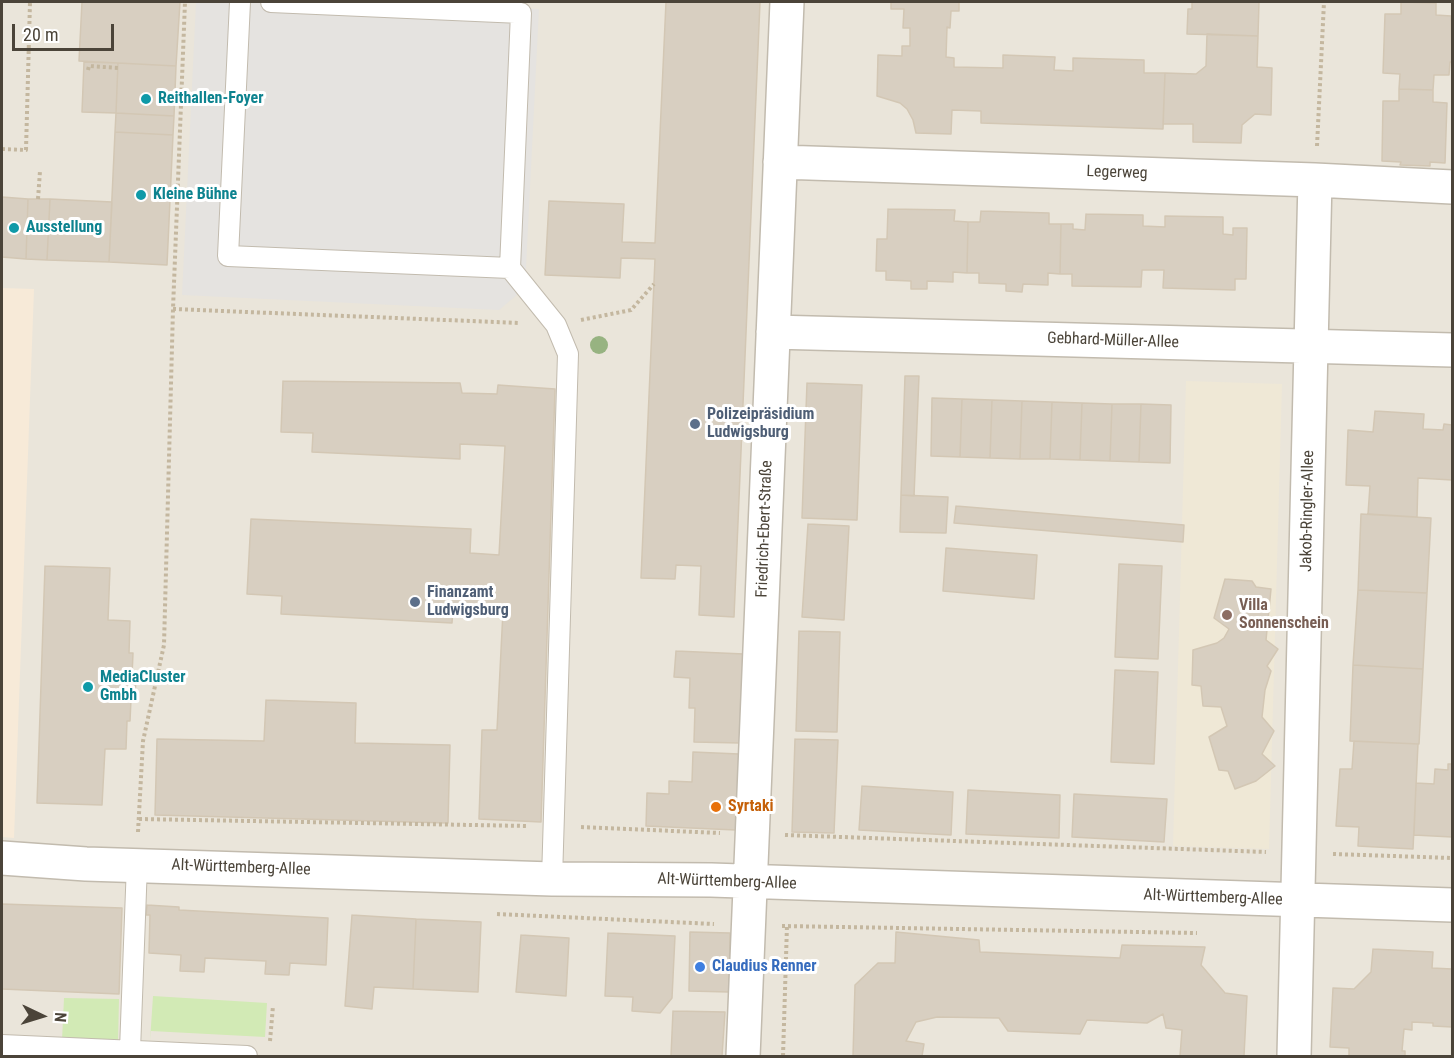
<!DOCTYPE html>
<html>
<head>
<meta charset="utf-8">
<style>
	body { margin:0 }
	#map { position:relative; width:1454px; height:1058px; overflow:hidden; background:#f6f3ec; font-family:"Roboto Condensed",sans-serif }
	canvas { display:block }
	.frame { position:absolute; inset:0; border:3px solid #4b4439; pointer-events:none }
	.north { position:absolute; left:12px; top:986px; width:60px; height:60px; -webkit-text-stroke:4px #fff; paint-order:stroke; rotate:94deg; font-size:16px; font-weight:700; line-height:24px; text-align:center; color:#4b4439 }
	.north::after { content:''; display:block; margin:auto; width:21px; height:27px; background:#4b4439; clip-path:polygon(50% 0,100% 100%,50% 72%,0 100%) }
	.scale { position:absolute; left:12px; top:24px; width:102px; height:27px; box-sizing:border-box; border:3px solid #4b4439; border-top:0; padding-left:8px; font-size:18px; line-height:21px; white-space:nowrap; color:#4b4439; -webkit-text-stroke:4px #fff; paint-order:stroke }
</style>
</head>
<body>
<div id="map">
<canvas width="1454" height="1058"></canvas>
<div class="frame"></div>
<div class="north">N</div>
<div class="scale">20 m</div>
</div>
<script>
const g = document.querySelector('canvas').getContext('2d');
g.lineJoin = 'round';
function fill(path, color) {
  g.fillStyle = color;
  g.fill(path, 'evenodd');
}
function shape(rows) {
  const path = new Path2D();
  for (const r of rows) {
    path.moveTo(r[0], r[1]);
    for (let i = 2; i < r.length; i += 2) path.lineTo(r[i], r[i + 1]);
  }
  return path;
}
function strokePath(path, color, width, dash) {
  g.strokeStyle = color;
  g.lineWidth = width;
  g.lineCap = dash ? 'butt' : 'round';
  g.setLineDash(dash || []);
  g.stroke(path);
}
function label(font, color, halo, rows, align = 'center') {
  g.font = font + ' "Roboto Condensed",sans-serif';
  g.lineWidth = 6;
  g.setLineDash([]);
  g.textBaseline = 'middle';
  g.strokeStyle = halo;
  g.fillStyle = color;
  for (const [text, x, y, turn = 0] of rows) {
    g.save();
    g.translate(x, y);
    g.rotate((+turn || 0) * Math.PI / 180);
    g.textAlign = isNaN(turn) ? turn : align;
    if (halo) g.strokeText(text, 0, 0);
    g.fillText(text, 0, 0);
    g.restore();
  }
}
fill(shape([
	[2,2,1452,2,1452,1056,2,1056]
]), '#eae5da');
fill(shape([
	[2,288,34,289,14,838,2,837]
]), '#f7ead8');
fill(shape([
	[1186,381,1282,384,1269,849,1173,846]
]), '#efe8d6');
fill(shape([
	[153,996,267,1003,265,1037,151,1031,150,1041],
	[64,998,119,999,118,1042,62,1040]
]), '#d2eab5');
fill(shape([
	[196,2,371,2,539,9,525,288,499,310,182,295]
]), '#e5e3e0');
const building = shape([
	[82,2,180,2,176,66,79,61,82,2],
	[666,2,760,2,734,617,699,615,701,566,676,565,675,579,641,578,655,259,621,258,620,278,545,275,549,201,624,204,622,242,655,243,666,2],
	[891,2,959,2,959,11,951,11,950,28,947,27,946,57,954,58,954,67,1003,68,1003,55,1055,57,1054,70,1073,71,1073,58,1144,60,1144,73,1165,73,1163,129,981,123,981,111,952,110,951,134,916,133,913,120,907,109,900,103,877,96,878,55,902,56,902,46,910,46,910,28,903,28,904,9,891,9,891,2],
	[1192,2,1259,2,1258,36,1187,34,1188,9,1192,9,1192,2],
	[1401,2,1436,3,1436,15,1451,16,1452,62,1450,62,1449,75,1434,75,1433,90,1399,89,1400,74,1383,73,1385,14,1401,14,1401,2],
	[1207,34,1258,36,1257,67,1272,68,1271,115,1255,114,1242,125,1241,143,1193,142,1193,124,1163,124,1165,73,1196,74,1206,66,1207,34],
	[84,62,118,63,116,113,82,112,84,62],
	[118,63,176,66,174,116,116,113,118,63],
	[1399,89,1433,90,1433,102,1447,103,1445,163,1430,162,1430,166,1400,165,1401,162,1382,161,1383,101,1399,101,1399,89],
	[116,113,174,116,173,135,115,132,116,113],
	[115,132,173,135,167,265,109,262,115,132],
	[2,197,28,199,26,259,2,257,2,197],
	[28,199,50,199,47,260,26,259,28,199],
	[50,199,112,202,109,262,47,260,50,199],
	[888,209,955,210,954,221,968,222,967,273,953,272,953,282,927,281,927,289,911,289,911,281,886,280,886,271,876,271,877,239,887,239,888,209],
	[981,211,1049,213,1049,224,1061,224,1060,274,1048,273,1048,285,1023,284,1022,292,1006,291,1006,284,979,283,979,273,967,273,968,222,980,222,981,211],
	[1086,214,1143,215,1143,226,1165,227,1165,216,1223,217,1223,234,1233,235,1233,228,1247,228,1246,279,1235,279,1235,290,1163,288,1164,270,1142,270,1141,287,1072,286,1072,274,1060,274,1061,224,1073,224,1073,229,1085,230,1086,214],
	[905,376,919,376,914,496,901,495,905,376],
	[283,381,460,383,462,393,497,394,498,385,555,389,541,822,479,819,482,730,497,730,503,611,453,608,452,623,281,614,282,596,247,594,251,519,471,529,470,553,499,555,505,446,460,444,460,459,312,452,313,433,281,432,283,381],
	[807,383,862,385,857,520,802,518,807,383],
	[932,398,962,399,960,457,931,456,932,398],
	[962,399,992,400,990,458,960,457,962,399],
	[992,400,1022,401,1020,459,990,458,992,400],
	[1022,401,1052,402,1050,459,1020,459,1022,401],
	[1052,402,1082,403,1080,460,1050,459,1052,402],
	[1082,403,1112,404,1110,461,1080,460,1082,403],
	[1112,404,1141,404,1139,462,1110,461,1112,404],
	[1141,404,1171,405,1170,463,1139,462,1141,404],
	[1375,411,1424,414,1423,429,1443,430,1444,424,1452,425,1452,480,1418,478,1417,517,1368,514,1370,486,1346,485,1348,430,1373,432,1375,411],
	[901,495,948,497,946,533,900,532,901,495],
	[956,506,1184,525,1183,542,954,523,956,506],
	[1361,514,1431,518,1427,593,1358,590,1361,514],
	[808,524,849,526,844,620,802,617,808,524],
	[946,548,1037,555,1034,599,943,591,946,548],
	[1119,564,1162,566,1158,659,1115,657,1119,564],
	[45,566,110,568,108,620,130,621,129,653,133,653,132,676,136,676,135,699,131,699,130,721,127,721,126,749,105,749,102,805,37,803,45,566],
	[1225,579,1252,581,1256,587,1271,589,1266,640,1278,649,1267,666,1271,671,1265,690,1262,717,1274,731,1262,754,1275,766,1256,781,1235,789,1228,771,1219,770,1209,737,1227,726,1221,707,1203,706,1201,686,1192,685,1193,650,1217,643,1224,638,1229,629,1214,618,1225,579],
	[1358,590,1427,593,1423,669,1353,665,1358,590],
	[799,631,840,632,837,732,796,731,799,631],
	[676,651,744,654,740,743,694,742,695,708,689,708,690,678,674,677,676,651],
	[1353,665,1423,669,1419,744,1350,741,1353,665],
	[1115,670,1158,672,1154,764,1111,762,1115,670],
	[266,700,356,703,355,743,450,745,448,823,155,815,157,739,264,741,266,700],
	[795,739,838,740,834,833,792,832,795,739],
	[1354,741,1418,744,1413,849,1358,846,1359,827,1336,826,1340,769,1352,769,1354,741],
	[693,752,739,754,736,830,646,826,647,793,669,794,669,781,692,782,693,752],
	[1448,764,1452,764,1452,837,1414,835,1416,783,1434,784,1435,769,1448,770,1448,764],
	[862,786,953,792,951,835,859,830,862,786],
	[968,790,1060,795,1059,838,966,834,968,790],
	[1074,794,1167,799,1164,842,1072,837,1074,794],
	[2,904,122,908,119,994,2,989,2,904],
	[147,905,179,907,179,910,328,918,326,965,290,963,289,975,265,974,266,961,205,958,204,972,180,971,181,955,149,953,150,915,146,915,147,905],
	[352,915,416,919,413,989,374,987,372,1009,345,1006,352,915],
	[416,919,481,922,478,992,413,989,416,919],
	[690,932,730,933,729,992,689,991,690,932],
	[896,932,979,940,980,952,1120,958,1122,945,1205,947,1201,965,1225,993,1247,996,1244,1056,1180,1056,1182,1030,1166,1028,1163,1014,1147,1023,1087,1020,1080,1034,1008,1031,999,1018,937,1017,916,1022,906,1041,924,1044,922,1056,853,1056,855,985,878,963,895,963,896,932],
	[608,933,675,936,672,998,660,1013,632,1011,633,997,605,996,608,933],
	[521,935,569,938,566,996,516,992,521,935],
	[1373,949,1433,952,1432,968,1452,969,1452,1027,1433,1026,1433,1023,1412,1022,1412,1030,1404,1029,1402,1051,1405,1051,1405,1056,1349,1056,1349,1048,1330,1047,1333,988,1354,989,1371,972,1373,949],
	[673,1011,725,1012,722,1056,671,1056,673,1011]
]);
fill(building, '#d8cfc1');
strokePath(building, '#d3c7b4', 1.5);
const lane = shape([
	[240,2,228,256,510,268],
	[271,2,521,13,510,268,556,325,568,354,552,879],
	[2,1045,247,1056],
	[130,1050,137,864]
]);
const street = shape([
	[780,162,1315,180,1452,187],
	[773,332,1452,350],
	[2,858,86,864,552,879,711,880,1452,905],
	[743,1056,787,2],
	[1294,1056,1315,180]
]);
strokePath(lane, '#c2bbae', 22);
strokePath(street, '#c2bbae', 36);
strokePath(shape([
	[88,70,89,66,119,68],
	[1317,146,1324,2],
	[2,149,26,150,30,2],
	[38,199,40,171],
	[173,309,520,323],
	[581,320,631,310,654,284],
	[139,819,528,826],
	[581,827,720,833],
	[138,832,143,741,164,645,173,309,185,2],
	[785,835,1266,852],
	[1333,854,1452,858],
	[497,914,714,924],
	[782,926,1197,933],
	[270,1041,273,1006],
	[783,1056,787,925]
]), '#c4b79f', 4, [3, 3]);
strokePath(lane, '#fff', 20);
strokePath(street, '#fff', 33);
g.fillStyle = '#97b381';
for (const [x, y] of [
	[599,345]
]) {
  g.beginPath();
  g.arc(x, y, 9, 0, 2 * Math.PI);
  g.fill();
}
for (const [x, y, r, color] of [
	[146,99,6,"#0f9aa8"],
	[141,195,6,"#0f9aa8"],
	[14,228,6,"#0f9aa8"],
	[695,424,6,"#5c6f8a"],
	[415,602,6,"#5c6f8a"],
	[1227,615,6,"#8d6e63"],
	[88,687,6,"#0f9aa8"],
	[716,807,6,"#e8710a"],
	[700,967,6,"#3f7fe0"]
]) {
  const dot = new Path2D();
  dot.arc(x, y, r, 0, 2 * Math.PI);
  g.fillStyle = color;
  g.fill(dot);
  strokePath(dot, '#fff', 2);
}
label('bold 16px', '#0d838f', '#fff', [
	["Reithallen-Foyer",158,99],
	["Kleine Bühne",153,195],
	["Ausstellung",26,228],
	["MediaCluster",100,678],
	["Gmbh",100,696]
], 'left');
label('16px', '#4b4439', '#fff', [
	["Legerweg",1117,173,2],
	["Gebhard-Müller-Allee",1113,341,2],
	["Jakob-Ringler-Allee",1308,511,-89],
	["Friedrich-Ebert-Straße",765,529,-88],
	["Alt-Württemberg-Allee",241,868,2],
	["Alt-Württemberg-Allee",727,882,2],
	["Alt-Württemberg-Allee",1213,898,2]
]);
label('bold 16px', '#4e5e75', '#fff', [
	["Polizeipräsidium",707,415],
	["Ludwigsburg",707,433],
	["Finanzamt",427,593],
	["Ludwigsburg",427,611]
], 'left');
label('bold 16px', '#785e54', '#fff', [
	["Villa",1239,606],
	["Sonnenschein",1239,624]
], 'left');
label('bold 16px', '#c56008', '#fff', [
	["Syrtaki",728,807]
], 'left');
label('bold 16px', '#366cbe', '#fff', [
	["Claudius Renner",712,967]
], 'left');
</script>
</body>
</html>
